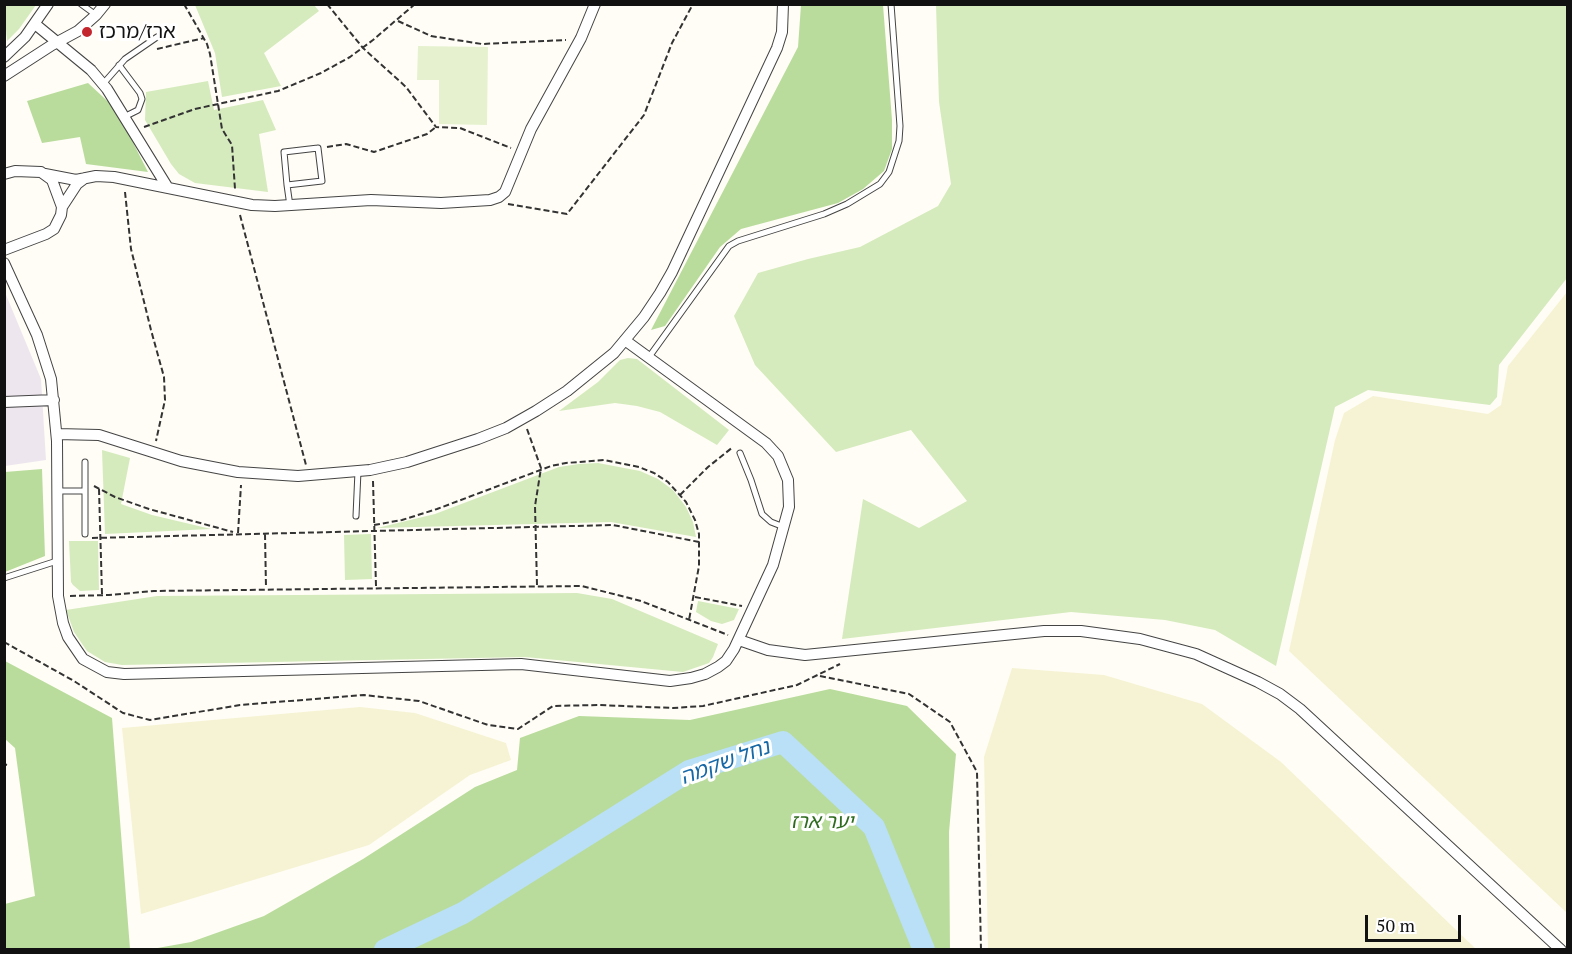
<!DOCTYPE html>
<html>
<head>
<meta charset="utf-8">
<style>
	body { margin:0 }
	#map { position:relative; width:1572px; height:954px; overflow:hidden; background:#fffdf5; font-family:"PT Serif",serif }
	canvas { display:block }
	.frame { position:absolute; inset:0; border:6px solid #111; pointer-events:none }
	.scale { position:absolute; left:1365px; top:915px; width:96px; height:27px; box-sizing:border-box; border:3px solid #111; border-top:0; padding-left:8px; font-size:18px; line-height:21px; white-space:nowrap; color:#111; -webkit-text-stroke:4px #fff; paint-order:stroke }
</style>
</head>
<body>
<div id="map">
<canvas width="1572" height="954"></canvas>
<div class="frame"></div>
<div class="scale">50 m</div>
</div>
<script>
const g = document.querySelector('canvas').getContext('2d');
g.lineJoin = 'round';
function fill(path, color) {
  g.fillStyle = color;
  g.fill(path, 'evenodd');
}
function shape(rows) {
  const path = new Path2D();
  for (const r of rows) {
    path.moveTo(r[0], r[1]);
    for (let i = 2; i < r.length; i += 2) path.lineTo(r[i], r[i + 1]);
  }
  return path;
}
function strokePath(path, color, width, dash) {
  g.strokeStyle = color;
  g.lineWidth = width;
  g.lineCap = dash ? 'butt' : 'round';
  g.setLineDash(dash || []);
  g.stroke(path);
}
function label(font, color, halo, rows, align = 'center') {
  g.font = font + ' "PT Serif","Noto Sans Hebrew",serif';
  g.lineWidth = 6;
  g.setLineDash([]);
  g.textBaseline = 'middle';
  g.strokeStyle = halo;
  g.fillStyle = color;
  for (const [text, x, y, turn = 0] of rows) {
    g.save();
    g.translate(x, y);
    g.rotate((+turn || 0) * Math.PI / 180);
    g.textAlign = isNaN(turn) ? turn : align;
    if (halo) g.strokeText(text, 0, 0);
    g.fillText(text, 0, 0);
    g.restore();
  }
}
fill(shape([
	[4,290,41,379,46,460,5,466]
]), '#eee6ef');
fill(shape([
	[1567,292,1567,913,1289,651,1335,440,1344,413,1373,396,1488,414,1501,405,1508,366],
	[1012,668,1104,675,1202,704,1281,762,1476,949,988,949,984,757],
	[360,707,415,713,506,743,511,760,470,775,369,845,141,914,122,728]
]), '#f6f3d4');
fill(shape([
	[4,5,36,5,19,29,7,41],
	[195,5,314,5,319,11,264,53,281,86,222,97,215,53],
	[936,5,1567,5,1567,278,1499,365,1497,397,1490,405,1368,390,1335,407,1276,666,1215,630,1165,620,1071,612,842,639,863,499,919,528,967,501,911,430,836,452,755,365,734,316,758,273,808,259,860,247,938,206,951,184,939,102],
	[208,81,214,110,263,100,276,130,259,134,268,192,195,183,179,174,171,164,145,120,146,92],
	[628,358,637,359,729,430,717,445,660,412,637,406,615,403,559,411,598,382,620,360],
	[102,450,130,458,121,504,152,515,211,529,105,534],
	[598,463,640,471,658,479,673,490,686,507,693,522,696,537,611,522,377,528,435,514,559,467,579,464],
	[371,534,372,579,345,580,344,535],
	[69,541,98,541,99,590,80,591,73,585,71,582],
	[577,593,612,599,718,644,713,657,709,663,683,672,525,657,122,665,105,662,87,651,74,632,66,610,157,596],
	[698,601,739,609,734,620,722,624,711,621,696,612]
]), '#d5ebbd');
fill(shape([
	[801,5,883,5,892,120,892,149,884,171,863,189,838,203,741,229,720,247,665,326,651,330,798,47],
	[88,83,116,109,148,172,86,164,80,137,42,143,27,101],
	[42,469,45,556,5,572,5,472],
	[5,661,112,718,130,949,5,949,5,904,35,896,15,748,5,739],
	[830,689,907,706,956,754,949,832,950,949,152,949,191,942,264,916,313,888,363,859,475,787,517,770,520,738,579,716,690,720]
]), '#b9dc9c');
fill(shape([
	[418,46,488,47,487,125,439,124,439,80,417,80]
]), '#e6f2cf');
strokePath(shape([
	[385,950,463,913,689,771,783,742,874,827,924,950]
]), '#b9e0f7', 22);
const service = shape([
	[81,4,96,15],
	[119,65,140,93,142,99,138,110,126,116],
	[103,84,125,59,157,37],
	[318,148,322,181,287,185,284,152,318,148],
	[287,185,290,206],
	[649,357,729,246,738,241,824,214,847,204,880,184,889,172,899,141,900,126,891,4],
	[740,453,751,480,762,514,771,522,784,527],
	[85,462,85,534],
	[57,491,85,491],
	[356,516,358,471],
	[4,578,57,561]
]);
const minor = shape([
	[35,24,91,70,107,89,168,188],
	[4,57,25,37,48,4],
	[4,76,52,45,78,31,96,15,105,4],
	[4,174,15,171,41,172,52,180,62,207,61,215,54,229,46,234,4,250],
	[45,174,76,180,96,176,114,177,252,205,275,206,371,200,441,203,490,200,499,197,505,192,531,129,581,38,595,4],
	[62,207,77,184,85,178],
	[4,263,37,335,51,379,57,441,58,596,63,623,68,637,83,659,107,672,124,674,521,664,670,681,691,678,705,674,718,667,726,661,734,649,773,565,789,507,788,480,778,456,766,443,626,341],
	[4,402,54,400],
	[57,434,99,435,181,461,238,472,298,476,370,470,407,462,478,439,506,428,536,411,567,391,614,353,644,317,660,293,672,272,777,48,782,32,783,4],
	[739,640,768,650,805,655,1044,631,1081,631,1140,639,1196,654,1258,682,1280,694,1300,709,1561,950]
]);
strokePath(service, '#444', 7);
strokePath(minor, '#444', 12);
strokePath(shape([
	[184,4,207,44,210,54,222,129,232,145,235,189],
	[327,4,363,48,406,87,436,127,460,128,511,148],
	[398,21,431,36,482,44,566,40],
	[157,49,204,38],
	[144,127,195,109,278,91,321,73,350,57,373,40,415,4],
	[327,147,346,144,374,152,427,134,436,127],
	[125,192,131,249,151,330,164,377,165,400,156,441],
	[508,204,567,214,644,115,672,43,693,4],
	[240,215,306,465],
	[527,429,541,468,535,506,537,585],
	[373,481,376,586],
	[94,486,115,497,149,509,233,532],
	[99,489,102,594],
	[680,495,708,467,733,447],
	[374,525,402,520,437,509,551,466,566,463,604,460,639,467,654,473,668,482,686,502,695,520,699,534,699,566,689,620],
	[238,533,241,485],
	[265,534,266,588],
	[92,538,613,525,699,542],
	[70,596,109,595,154,591,582,586,641,601,728,635],
	[695,597,742,606],
	[4,642,74,681,123,713,150,720,240,705,364,695,419,701,488,725,518,729,553,706,598,705,673,708,703,706,797,685,840,664],
	[820,676,909,694,950,722,977,772,981,950],
	[4,764,7,765]
]), '#333', 2, [6, 3]);
strokePath(service, '#fff', 5);
strokePath(minor, '#fff', 10);
for (const [x, y, r, color] of [
	[87,32,6,"#c4262e"]
]) {
  const dot = new Path2D();
  dot.arc(x, y, r, 0, 2 * Math.PI);
  g.fillStyle = color;
  g.fill(dot);
  strokePath(dot, '#fff', 2);
}
label('20px', '#111', '#fff', [
	["ארז/מרכז",99,32]
], 'left');
label('italic 20px', '#2f6b1f', '#fff', [
	["יער ארז",822,822]
]);
label('italic 21px', '#1768a6', '#fff', [
	["נחל שקמה",725,763,-20]
]);
</script>
</body>
</html>
